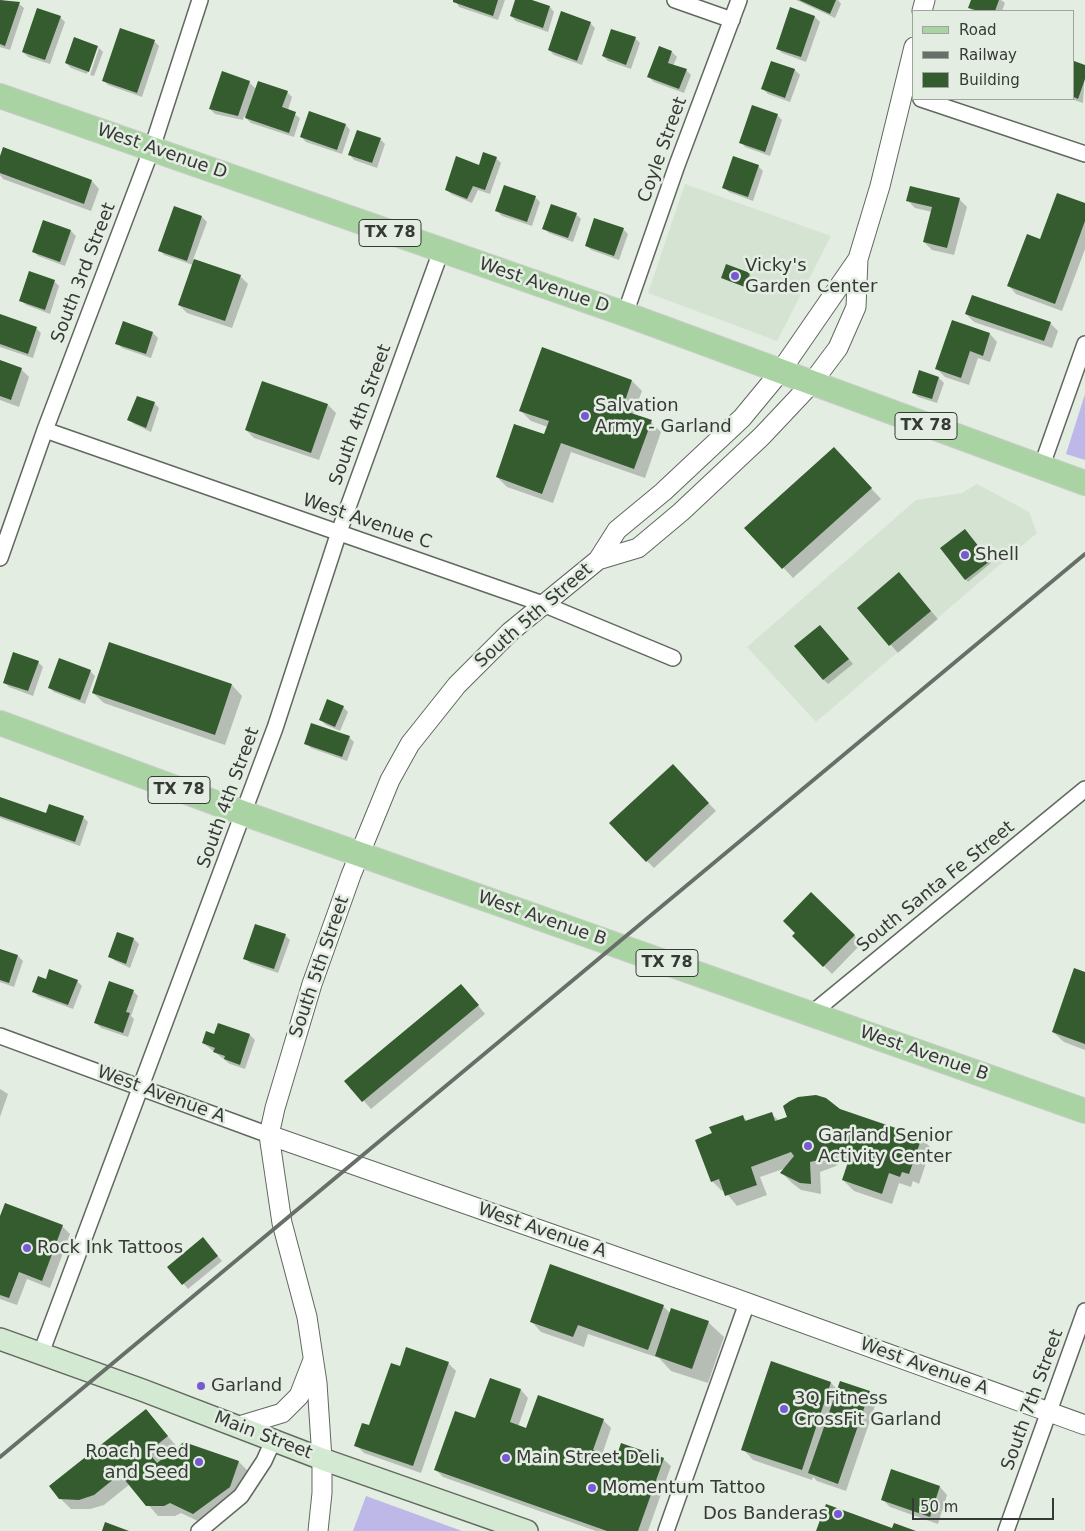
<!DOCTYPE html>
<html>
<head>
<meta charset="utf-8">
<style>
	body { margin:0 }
	#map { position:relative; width:1085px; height:1531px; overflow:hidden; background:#e4ede2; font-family:"DejaVu Sans",sans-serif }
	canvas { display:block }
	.legend { position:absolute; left:912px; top:10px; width:162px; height:90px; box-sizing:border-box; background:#e4ede2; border:1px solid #9ea59d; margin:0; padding:6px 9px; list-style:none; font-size:15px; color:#363a36 }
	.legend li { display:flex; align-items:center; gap:10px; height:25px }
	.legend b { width:25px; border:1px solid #9ea59d }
	.scale { position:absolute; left:912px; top:1498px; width:142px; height:22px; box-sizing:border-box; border:2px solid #363a36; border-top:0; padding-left:6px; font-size:15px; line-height:18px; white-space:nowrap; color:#363a36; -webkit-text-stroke:4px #e4ede2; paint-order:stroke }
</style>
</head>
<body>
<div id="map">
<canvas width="1085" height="1531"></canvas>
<ul class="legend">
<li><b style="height:6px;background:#a9d3a3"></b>Road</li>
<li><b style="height:6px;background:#686e68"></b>Railway</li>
<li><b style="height:14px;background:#345c2f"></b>Building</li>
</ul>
<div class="scale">50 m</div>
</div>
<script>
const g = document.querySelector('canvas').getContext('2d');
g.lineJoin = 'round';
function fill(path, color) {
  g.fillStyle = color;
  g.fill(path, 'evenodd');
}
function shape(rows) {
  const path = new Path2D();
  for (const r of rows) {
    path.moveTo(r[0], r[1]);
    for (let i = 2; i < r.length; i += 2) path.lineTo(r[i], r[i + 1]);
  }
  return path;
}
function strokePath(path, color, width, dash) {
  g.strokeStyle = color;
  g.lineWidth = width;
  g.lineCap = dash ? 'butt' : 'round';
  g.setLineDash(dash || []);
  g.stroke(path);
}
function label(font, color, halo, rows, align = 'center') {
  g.font = font + ' "DejaVu Sans",sans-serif';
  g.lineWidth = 5;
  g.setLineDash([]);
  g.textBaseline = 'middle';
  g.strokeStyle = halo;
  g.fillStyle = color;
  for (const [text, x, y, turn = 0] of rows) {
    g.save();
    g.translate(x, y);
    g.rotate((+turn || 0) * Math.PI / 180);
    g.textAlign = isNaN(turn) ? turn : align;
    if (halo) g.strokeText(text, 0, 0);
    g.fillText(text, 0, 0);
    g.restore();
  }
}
fill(shape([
	[685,184,831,236,777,341,648,293],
	[977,484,1029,512,1037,533,816,722,747,647,916,500,962,493]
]), '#d5e3d3');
fill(shape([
	[1085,394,1085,460,1066,454],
	[366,1496,462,1531,353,1531]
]), '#beb8e9');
fill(shape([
	[0,0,19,4,24,8,10,50,0,47],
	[455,0,505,0,498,20,459,7],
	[517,0,528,0,550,7,554,12,548,32,516,21,511,16],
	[796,0,838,0,841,4,835,18],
	[972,0,1001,0,1005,3,1002,11,973,11,969,7],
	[791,9,815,17,820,22,806,62,782,53,777,48],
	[60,17,65,22,50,64,28,57,23,52],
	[590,23,595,28,582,65,554,55,549,50],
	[635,38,640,43,631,69,608,61,603,56],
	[74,39,99,48,96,48,87,74,71,68,66,63],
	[154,41,159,46,142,97,108,85,103,80],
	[99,48,103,52,94,76,90,75],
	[672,52,677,57,673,66,686,70,691,75,684,93,654,82,649,77],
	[772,62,795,70,800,75,790,102,768,94,763,89],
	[1074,63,1085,67,1083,103,1071,99,1074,99],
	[249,82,256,89,287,92,292,97,288,110,300,118,294,137,251,123,244,116,243,120,215,114,210,109],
	[777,115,782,120,770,156,745,147,741,142],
	[346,125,350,130,342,154,306,142,301,137],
	[380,139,385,144,377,168,354,160,350,155],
	[4,149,92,181,99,189,91,211,3,179,0,175,0,159],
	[496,158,501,163,490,194,478,190,472,203,451,194,446,189],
	[758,166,763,171,753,201,729,192,724,188],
	[535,197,540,202,532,226,502,216,497,211],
	[959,199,967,207,954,255,932,250,924,242,932,212,915,208,908,201],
	[1085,205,1085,249,1062,311,1016,294,1009,286,1041,240],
	[576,214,581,219,573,242,549,233,544,228],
	[202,217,207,222,193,260,240,276,248,284,232,328,187,313,179,305,193,265,164,255,160,250],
	[623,229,628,234,619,260,591,250,586,245],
	[71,231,76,236,65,266,38,256,33,251],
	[749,274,751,276,747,288,723,278],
	[54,281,59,286,50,314,26,305,21,300],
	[966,314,1050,323,1058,331,1052,348,974,322],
	[0,316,36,328,41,333,33,358,0,347],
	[124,323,153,333,158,338,151,358,122,348,117,343],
	[990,334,997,342,990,362,978,358,969,385,945,377,937,369],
	[542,349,632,381,642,391,633,415,651,422,661,432,645,478,571,452,553,503,507,487,497,477,545,436,548,427,531,421,520,410],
	[0,361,21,369,29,377,19,407,0,400],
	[920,372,939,378,944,383,937,403,918,397,913,392],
	[262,382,328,405,336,413,319,460,254,438,246,430],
	[154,403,159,408,151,432,134,424,129,419],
	[844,459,881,499,793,578,746,528],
	[967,532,991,563,968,582,942,549],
	[906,582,938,619,898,653,859,608],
	[825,631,853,664,828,684,824,680],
	[110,644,232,685,242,696,225,745,104,703,93,693],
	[38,662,43,667,33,696,9,687,4,682],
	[90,671,95,676,85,704,54,692,49,687],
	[343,707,348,712,340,731,326,725,321,720],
	[349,737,354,742,347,761,311,748,306,743],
	[680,773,716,811,654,868,647,861],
	[0,798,46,814,83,817,88,822,80,846,0,818],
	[811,894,862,943,832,974,794,936],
	[118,934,134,939,139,944,130,968,115,961,110,956],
	[285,935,290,940,278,973,250,963,245,958],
	[0,950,18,956,23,961,14,987,0,982],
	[1085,973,1085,1050,1064,1042,1053,1032],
	[46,980,77,981,82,986,73,1009,38,996,33,991],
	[133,991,138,996,131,1016,134,1019,128,1037,101,1028,96,1023],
	[468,993,485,1014,371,1109,346,1081],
	[219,1024,250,1035,255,1040,245,1069,230,1064,203,1043,215,1036],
	[0,1089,8,1094,0,1117],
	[840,1110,921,1138,931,1148,919,1184,913,1181,911,1187,899,1183,892,1204,854,1191,843,1180,848,1165,840,1162,836,1166,820,1172,821,1194,801,1190,792,1183,782,1173,786,1168,760,1177,767,1195,737,1206,724,1190,722,1191,712,1181,713,1134,742,1116,748,1122,771,1113,779,1121],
	[0,1220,62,1226,70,1234,50,1288,27,1279,17,1305,0,1299],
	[208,1244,222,1261,188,1289,169,1267],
	[663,1306,671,1314,708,1322,724,1337,708,1383,671,1371,659,1358,588,1334,584,1347,541,1332,531,1321],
	[448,1363,456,1371,421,1473,364,1453,356,1445,370,1427,401,1368],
	[831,1383,838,1390,869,1393,877,1400,846,1491,817,1481,813,1477,812,1480,753,1460,743,1449],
	[521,1390,528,1398,518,1427,527,1430,603,1420,611,1428,602,1455,616,1460,663,1459,671,1466,648,1531,596,1531,443,1477,435,1469,476,1420],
	[146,1411,178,1448,184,1443,239,1462,249,1472,240,1498,204,1524,181,1513,175,1516,158,1516,130,1484,104,1505,90,1509,71,1509,60,1498],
	[892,1471,940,1487,947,1495,938,1524,890,1507,882,1499]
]), '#0003');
fill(shape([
	[0,0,20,2,5,46,0,44],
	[453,0,498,0,493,16,453,2],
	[515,0,532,0,550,6,543,28,510,16],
	[799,0,836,0,830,14],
	[971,0,999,0,995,11,979,11,968,8],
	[790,7,815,16,801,57,776,49],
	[37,8,61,16,45,60,22,52],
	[561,11,591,22,577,61,548,50],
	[120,28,155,40,137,93,102,81],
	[611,29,636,37,626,65,602,56],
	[74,37,98,46,89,72,65,63],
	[659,46,672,51,668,63,687,69,679,89,647,77],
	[771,61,795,69,785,98,761,89],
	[1074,61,1085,65,1085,79,1078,99,1074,97],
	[222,71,250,81,238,116,209,109],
	[258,81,288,91,282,107,296,112,289,133,245,118],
	[752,105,778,114,765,152,739,143],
	[309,111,346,124,337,150,300,137],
	[357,130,381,138,372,163,348,155],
	[3,147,92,180,84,204,0,173,0,156],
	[483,152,497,157,485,190,473,186,467,199,445,190,456,156,479,165],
	[733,156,759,165,748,197,722,188],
	[504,185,536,196,527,222,495,211],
	[910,186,960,198,947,248,923,242,932,207,906,201],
	[1057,193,1085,203,1085,221,1055,304,1007,286,1027,234,1040,239],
	[551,204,577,213,568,238,542,229],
	[174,206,202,216,187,261,158,251],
	[594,218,624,228,614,256,585,246],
	[43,220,71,230,60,262,32,252],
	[194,259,241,275,225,321,178,305],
	[726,264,750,273,745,287,721,278],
	[29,271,55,280,45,310,19,301],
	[972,295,1051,322,1044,341,965,314],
	[0,314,37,327,28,354,0,344],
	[952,320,990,333,983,356,970,351,961,378,935,369],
	[123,321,153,332,146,354,115,344],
	[542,347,632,380,622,410,652,420,634,469,561,443,542,494,496,477,514,424,544,434,549,421,519,411],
	[0,360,22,368,11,400,0,396],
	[919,370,939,377,932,399,912,393],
	[262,381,328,404,311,453,245,430],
	[137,396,155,402,146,428,127,420],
	[834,447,872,488,782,569,744,528],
	[965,529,990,561,965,580,940,548],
	[899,572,931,611,889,646,857,608],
	[820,625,849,659,823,680,794,646],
	[109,642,232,684,215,735,92,693],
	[13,652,39,661,28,691,3,683],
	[59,658,91,670,80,700,48,688],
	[327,699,344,706,335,727,319,720],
	[311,723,350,736,342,757,304,744],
	[673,764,709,803,646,862,609,823],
	[0,797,46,813,49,804,84,816,75,842,0,816],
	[811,892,855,935,823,967,792,936,795,933,783,921],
	[255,924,286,934,274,969,243,959],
	[117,932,134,938,126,964,108,957],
	[0,949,18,955,9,983,0,980],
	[1074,968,1085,972,1085,1044,1052,1032],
	[49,969,78,980,68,1005,32,992,38,976,46,979],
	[109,981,134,990,126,1012,130,1013,123,1033,94,1023],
	[461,984,479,1005,362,1102,344,1081],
	[218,1023,250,1034,240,1065,224,1059,225,1056,213,1052,215,1048,202,1043,206,1031,214,1034],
	[816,1095,826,1098,840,1109,922,1137,909,1174,902,1172,900,1177,889,1173,882,1194,842,1180,849,1159,830,1153,819,1160,810,1162,811,1184,800,1183,780,1173,794,1156,791,1152,751,1167,757,1185,725,1196,719,1179,711,1182,695,1140,712,1133,709,1127,743,1115,745,1121,772,1112,775,1121,787,1117,783,1106,790,1101,798,1097],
	[5,1203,63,1225,42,1281,19,1272,9,1298,0,1295,0,1216],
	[203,1237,218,1256,182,1285,167,1267],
	[550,1264,664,1305,648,1350,578,1325,573,1337,530,1322],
	[671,1308,709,1321,692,1369,655,1356],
	[406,1347,449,1362,413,1466,354,1446,362,1423,369,1425,391,1363,400,1366],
	[771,1361,831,1382,802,1470,741,1450],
	[490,1378,521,1389,510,1422,526,1428,538,1395,604,1419,593,1450,616,1458,621,1443,664,1458,638,1531,607,1531,434,1470,455,1411,475,1418],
	[840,1381,870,1391,838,1484,808,1473],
	[146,1409,168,1436,148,1452,157,1463,184,1442,239,1461,230,1487,193,1514,170,1503,164,1506,146,1506,120,1474,94,1495,79,1500,59,1499,49,1486],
	[891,1469,940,1486,930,1517,881,1500],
	[826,1504,892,1528,894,1523,916,1531,816,1531],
	[105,1522,129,1531,102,1531]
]), '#345c2f');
const minor = shape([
	[675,0,732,20],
	[921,99,1085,154],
	[625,314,677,165,739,0],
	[45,430,543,604,673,658],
	[1041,468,1085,344],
	[0,558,45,430,152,148,200,0],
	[811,1014,1085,789],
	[0,1036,269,1135],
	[41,1353,275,728,339,532,441,251],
	[199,1531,241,1496,264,1461,274,1439],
	[666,1531,747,1303],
	[1006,1531,1085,1311]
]);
const tertiary = shape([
	[922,11,925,0],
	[598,560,638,548,681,512,762,436,811,384,838,348,856,307,858,259,880,186,914,47],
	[269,1135,734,1298,1085,1425],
	[239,1426,282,1413,299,1396,313,1360],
	[318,1531,322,1493,322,1459,317,1383,307,1317,282,1223,269,1135,275,1108,312,984,351,875,390,780,410,744,457,685,510,632,598,560,617,530,663,492,742,418,780,372,858,259]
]);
const secondary = shape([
	[0,1339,142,1390,322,1459,527,1531]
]);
const primary = shape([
	[0,96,625,314,1085,483],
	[0,723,243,813,1085,1111]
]);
strokePath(minor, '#60685f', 18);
strokePath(tertiary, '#60685f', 21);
strokePath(secondary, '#60685f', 24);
strokePath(primary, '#cbcccb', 26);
strokePath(minor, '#fff', 15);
strokePath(tertiary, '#fff', 19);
strokePath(secondary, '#d4e9d1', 21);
strokePath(primary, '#a9d3a3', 24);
strokePath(shape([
	[0,1457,1085,554]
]), '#686e68', 4);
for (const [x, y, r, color] of [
	[735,276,5,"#7759d3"],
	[585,416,5,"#7759d3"],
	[965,555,5,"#7759d3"],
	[808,1146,5,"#7759d3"],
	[27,1248,5,"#7759d3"],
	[201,1386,5,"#7759d3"],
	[784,1409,5,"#7759d3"],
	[506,1458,5,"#7759d3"],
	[199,1462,5,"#7759d3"],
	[592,1488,5,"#7759d3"],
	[838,1514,5,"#7759d3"]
]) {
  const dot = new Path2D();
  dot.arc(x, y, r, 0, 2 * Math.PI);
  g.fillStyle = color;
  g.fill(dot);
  strokePath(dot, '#e4ede2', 2);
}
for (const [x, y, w] of [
	[390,233,62],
	[926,426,62],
	[179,790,62],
	[667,963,62]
]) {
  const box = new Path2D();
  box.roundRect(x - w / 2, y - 13.5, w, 27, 4);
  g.fillStyle = '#e4ede2';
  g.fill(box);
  strokePath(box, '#363a36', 1);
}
label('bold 16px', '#363a36', null, [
	["TX 78",390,233],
	["TX 78",926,426],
	["TX 78",179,790],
	["TX 78",667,963]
]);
label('18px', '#363a36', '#e4ede2', [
	["Coyle Street",663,150,-70],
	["West Avenue D",162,152,19],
	["South 3rd Street",84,273,-69],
	["West Avenue D",544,286,19],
	["South 4th Street",361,415,-70],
	["West Avenue C",367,522,19],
	["South 5th Street",534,616,-41],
	["South 4th Street",229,798,-70],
	["South Santa Fe Street",936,887,-39],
	["West Avenue B",542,919,19],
	["South 5th Street",320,967,-71],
	["West Avenue B",924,1054,19],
	["West Avenue A",161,1095,20],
	["West Avenue A",542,1231,19],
	["West Avenue A",924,1367,20],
	["South 7th Street",1033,1400,-70],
	["Main Street",263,1436,21]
]);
label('18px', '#363a36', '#e4ede2', [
	["Vicky's",745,266],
	["Garden Center",745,287],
	["Salvation",595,406],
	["Army - Garland",595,427],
	["Shell",975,555],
	["Garland Senior",818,1136],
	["Activity Center",818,1157],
	["Rock Ink Tattoos",37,1248],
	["Garland",211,1386],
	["3Q Fitness",794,1399],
	["CrossFit Garland",794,1420],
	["Roach Feed",189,1452,"right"],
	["and Seed",189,1473,"right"],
	["Main Street Deli",516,1458],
	["Momentum Tattoo",602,1488],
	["Dos Banderas",828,1514,"right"]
], 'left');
</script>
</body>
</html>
